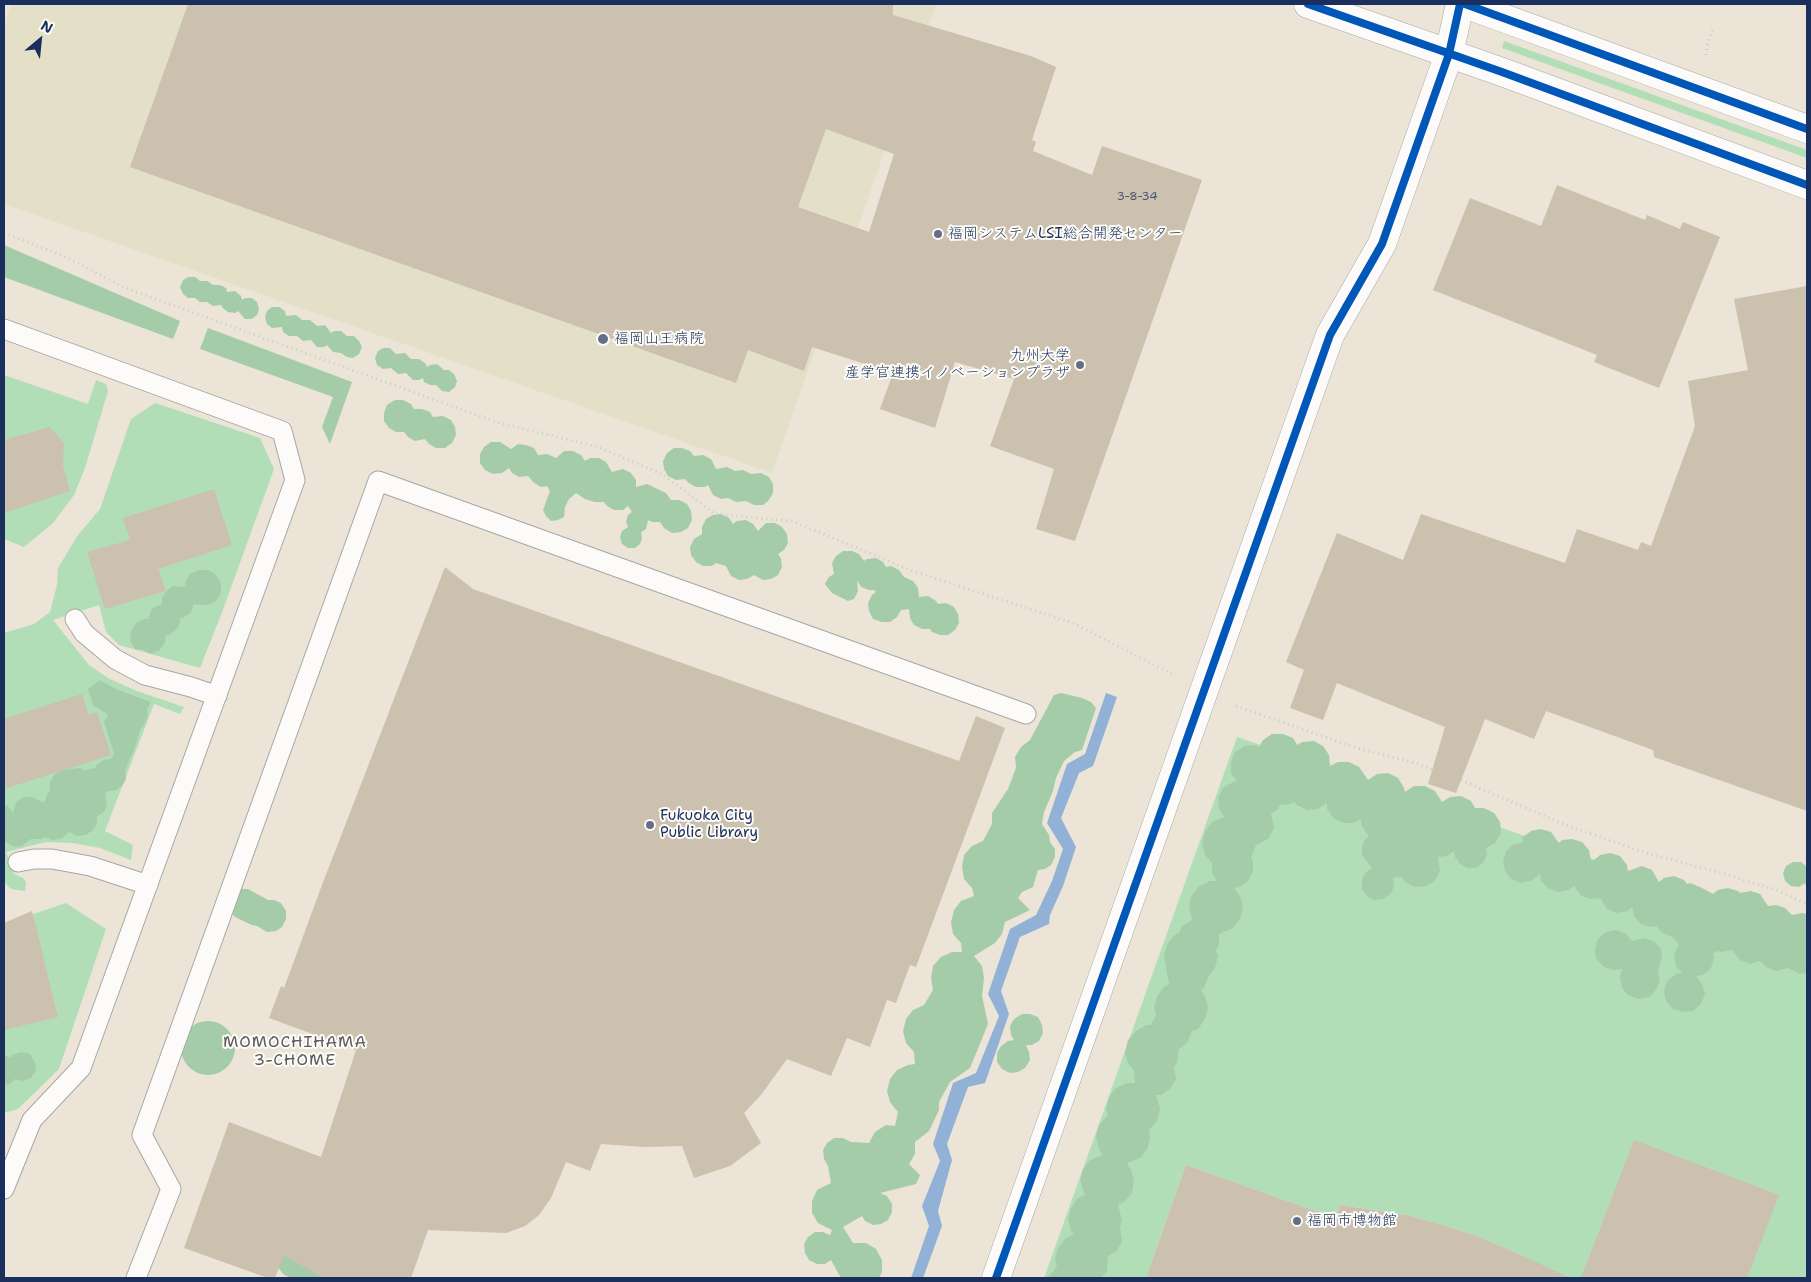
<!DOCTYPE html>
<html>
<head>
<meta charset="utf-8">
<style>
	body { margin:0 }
	#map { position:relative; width:1811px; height:1282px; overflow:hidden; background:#ebe4d7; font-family:"Shantell Sans",sans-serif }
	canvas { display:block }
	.frame { position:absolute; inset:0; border:5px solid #1b2f5e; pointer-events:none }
	.north { position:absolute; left:15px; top:15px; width:50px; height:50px; -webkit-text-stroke:4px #fdfcf7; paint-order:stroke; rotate:28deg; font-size:14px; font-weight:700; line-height:20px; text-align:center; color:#1b2f5e }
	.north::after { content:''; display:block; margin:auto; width:18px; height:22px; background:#1b2f5e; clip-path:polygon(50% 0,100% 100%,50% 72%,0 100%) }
</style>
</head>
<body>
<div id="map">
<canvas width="1811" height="1282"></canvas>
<div class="frame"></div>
<div class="north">N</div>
</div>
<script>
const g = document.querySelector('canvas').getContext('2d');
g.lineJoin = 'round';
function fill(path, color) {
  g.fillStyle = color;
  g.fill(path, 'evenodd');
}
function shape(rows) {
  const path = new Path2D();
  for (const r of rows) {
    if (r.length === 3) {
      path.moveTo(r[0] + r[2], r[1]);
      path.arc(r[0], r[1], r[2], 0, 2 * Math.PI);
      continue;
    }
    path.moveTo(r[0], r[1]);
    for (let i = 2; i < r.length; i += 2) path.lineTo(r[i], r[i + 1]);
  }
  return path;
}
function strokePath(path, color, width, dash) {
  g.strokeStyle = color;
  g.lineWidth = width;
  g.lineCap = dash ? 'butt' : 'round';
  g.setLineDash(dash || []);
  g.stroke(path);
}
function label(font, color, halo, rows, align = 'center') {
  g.font = font + ' "Shantell Sans","Klee One",sans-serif';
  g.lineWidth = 4;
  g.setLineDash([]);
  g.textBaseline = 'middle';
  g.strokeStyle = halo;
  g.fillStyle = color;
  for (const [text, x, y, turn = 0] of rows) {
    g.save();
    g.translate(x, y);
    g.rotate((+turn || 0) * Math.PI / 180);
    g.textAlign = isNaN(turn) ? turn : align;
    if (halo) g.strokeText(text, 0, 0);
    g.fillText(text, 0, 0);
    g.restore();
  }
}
fill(shape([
	[11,4,936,4,772,473,4,204,4,26]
]), '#e4e0c8');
fill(shape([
	[1504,41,1807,150,1807,158,1502,48],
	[4,375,88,404,96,380,106,384,108,391,85,468,74,495,53,523,24,547,4,539],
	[155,403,260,438,274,469,221,615,200,668,119,645,106,632,99,605,53,620,89,665,108,678,137,691,184,707,180,714,154,704,105,831,133,845,131,860,100,848,73,843,46,842,6,852,14,874,23,878,26,882,25,891,11,889,4,882,4,633,34,624,50,612,57,585,58,568,78,535,100,509,131,419],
	[1237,737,1807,933,1807,1278,1564,1278,1533,1261,1503,1247,1471,1234,1439,1224,1406,1215,1340,1205,1335,1218,1186,1165,1146,1278,1044,1278],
	[66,903,106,929,59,1069,18,1109,4,1113,4,924]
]), '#b2deb7');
fill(shape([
	[4,245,180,321,173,339,4,277],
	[188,277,195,277,200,281,207,281,213,285,220,285,226,288,227,292,235,291,241,296,242,300,245,298,252,298,257,302,259,309,257,315,252,319,245,319,238,311,235,313,228,312,223,308,221,305,213,306,207,302,200,302,195,298,188,298,183,294,180,287,183,280],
	[272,307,279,307,285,311,286,316,296,315,302,320,310,320,317,326,325,325,331,333,334,331,341,331,347,336,354,336,359,341,362,347,359,354,353,358,347,357,341,353,333,352,327,345,324,347,317,347,311,340,303,341,297,336,289,336,283,332,282,327,272,328,267,324,265,317,267,311],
	[208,328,352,382,330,444,322,427,333,397,200,349],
	[383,348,390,348,396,354,405,353,411,359,419,359,425,363,427,367,430,365,437,364,444,370,449,370,454,374,457,381,455,387,449,392,442,391,436,385,430,385,424,382,423,378,419,380,413,380,406,373,398,374,391,368,383,369,377,365,375,358,378,351],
	[395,400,403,400,411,404,414,409,422,409,430,412,433,417,443,416,451,420,455,427,456,435,452,443,445,448,436,448,429,444,425,439,415,441,408,437,404,432,396,432,389,428,384,421,384,413,387,405],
	[491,442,500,442,511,449,518,444,526,445,534,448,538,455,547,454,556,458,564,451,573,451,581,455,585,461,590,458,599,458,606,462,612,472,623,469,631,473,636,480,636,487,647,484,666,493,671,500,679,500,687,504,691,511,692,520,688,528,681,532,672,533,664,528,660,522,652,522,648,520,646,529,641,532,642,538,640,544,635,548,628,548,622,544,620,537,622,531,628,527,626,522,628,515,632,512,628,506,623,510,614,510,607,506,604,502,595,502,585,499,576,493,569,499,565,507,564,517,558,520,551,521,546,516,543,510,550,491,547,486,541,487,533,482,528,476,519,477,512,473,509,468,502,473,493,474,485,470,480,463,480,454,484,447],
	[674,448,682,448,690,451,694,456,703,455,711,459,716,469,727,467,735,471,743,470,751,474,761,473,769,477,773,484,773,493,769,500,763,505,754,505,746,501,736,502,728,498,721,499,713,495,708,485,705,487,696,487,689,483,685,479,676,480,668,476,664,469,663,461,667,453],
	[721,514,729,518,733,524,737,521,746,520,753,524,758,531,766,523,775,523,782,527,787,534,788,543,784,550,778,554,781,559,782,567,778,575,771,579,763,580,754,575,747,579,739,580,731,576,726,566,716,563,712,566,703,566,696,562,691,555,690,547,694,539,702,534,702,527,706,519,713,515],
	[843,551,852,551,859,554,864,561,867,559,876,558,883,562,886,567,891,566,899,570,904,577,913,581,918,588,919,597,928,596,936,601,938,604,946,603,954,607,958,614,959,623,955,630,948,635,940,635,932,632,930,629,922,629,914,625,910,618,909,609,901,610,897,617,890,622,882,622,873,619,869,611,868,603,872,595,876,592,874,590,869,590,861,587,857,580,858,591,854,599,848,601,832,593,825,584,829,577,834,574,832,563,836,556],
	[199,570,208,570,216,575,221,583,221,593,216,601,208,605,198,605,194,604,190,613,183,618,180,618,180,623,176,630,169,635,166,635,165,642,160,650,151,654,143,650,135,649,130,640,131,631,136,623,144,619,148,619,152,608,162,604,162,598,166,591,173,586,186,587,185,582,190,574],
	[100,680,116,689,151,702,147,709,148,717,140,731,134,750,125,770,126,779,122,786,115,791,107,791,105,794,107,805,104,812,97,816,97,823,93,830,86,835,77,836,69,832,61,839,52,840,45,837,41,839,31,839,22,846,14,847,6,842,4,839,4,804,8,806,13,813,16,802,24,797,32,797,44,803,48,792,50,791,50,782,54,775,61,770,80,768,85,770,95,768,97,764,104,760,111,759,114,753,104,722,108,715,93,705,88,689],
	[1061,693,1082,698,1091,702,1096,708,1082,750,1075,752,1064,761,1056,778,1053,791,1044,812,1042,824,1049,835,1050,842,1055,849,1055,857,1051,865,1045,869,1038,870,1033,887,1022,892,1018,898,1030,910,1005,922,1002,934,995,943,974,956,982,966,984,978,982,996,988,1024,970,1068,950,1082,939,1102,939,1110,929,1131,915,1142,915,1154,909,1164,920,1175,916,1184,880,1193,887,1196,892,1204,892,1212,888,1220,881,1224,873,1225,865,1221,862,1216,843,1227,853,1243,866,1243,876,1249,882,1260,882,1272,879,1278,841,1278,831,1260,825,1264,817,1264,809,1260,805,1253,804,1244,808,1237,815,1232,823,1232,830,1235,832,1230,818,1223,812,1213,812,1201,817,1190,831,1183,828,1166,824,1159,823,1150,827,1143,834,1138,843,1138,851,1142,869,1143,875,1132,886,1125,895,1126,898,1112,890,1102,887,1091,890,1079,897,1070,908,1065,915,1064,914,1052,906,1043,903,1031,906,1019,913,1010,924,1005,933,990,931,978,933,966,941,957,952,952,962,952,961,943,953,934,951,922,954,910,961,901,974,896,972,888,964,879,962,867,964,855,972,846,983,841,992,824,992,813,1008,789,1016,768,1015,757,1021,747,1030,740,1054,695],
	[1272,734,1283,734,1293,738,1297,745,1302,742,1314,741,1323,746,1329,755,1330,766,1338,762,1349,762,1359,767,1368,780,1377,774,1388,773,1398,778,1404,788,1405,792,1414,786,1425,786,1435,791,1442,802,1450,797,1461,796,1471,801,1475,808,1484,808,1494,813,1500,822,1501,833,1495,843,1486,848,1487,855,1483,863,1476,868,1467,868,1460,864,1455,857,1454,851,1447,856,1438,857,1440,871,1435,881,1426,886,1415,887,1405,882,1401,877,1393,878,1394,887,1390,894,1383,899,1374,900,1367,896,1362,889,1362,880,1365,873,1372,868,1362,855,1362,847,1365,839,1369,837,1361,824,1361,819,1354,823,1344,823,1334,819,1327,809,1327,803,1318,809,1307,810,1297,805,1294,802,1290,804,1280,805,1277,810,1271,814,1274,828,1269,838,1259,844,1256,845,1251,858,1253,861,1253,871,1248,881,1239,887,1234,888,1240,896,1243,907,1240,919,1233,928,1219,934,1219,945,1216,951,1218,956,1215,968,1209,976,1204,988,1201,990,1205,996,1208,1008,1205,1019,1198,1029,1192,1031,1187,1043,1179,1049,1177,1063,1174,1067,1176,1079,1170,1089,1161,1095,1156,1095,1160,1109,1157,1121,1149,1130,1150,1137,1148,1148,1140,1158,1127,1163,1131,1170,1134,1181,1132,1193,1124,1202,1118,1205,1122,1220,1120,1228,1122,1241,1117,1251,1108,1256,1107,1271,1101,1278,1047,1278,1057,1267,1055,1260,1058,1248,1066,1238,1074,1234,1071,1231,1068,1219,1071,1208,1078,1198,1085,1195,1080,1181,1083,1169,1090,1160,1103,1155,1099,1149,1096,1137,1099,1125,1108,1115,1106,1109,1109,1097,1116,1088,1127,1083,1135,1083,1134,1070,1128,1064,1125,1052,1128,1040,1136,1031,1146,1025,1151,1025,1156,1015,1154,1008,1157,996,1164,987,1169,984,1164,956,1167,945,1174,935,1179,933,1182,926,1192,920,1189,907,1191,896,1199,886,1210,881,1217,881,1212,873,1212,863,1205,855,1202,843,1205,832,1212,822,1224,817,1219,809,1218,798,1223,788,1233,782,1237,781,1231,773,1231,762,1235,752,1245,746,1256,745,1259,747,1263,740],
	[1541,829,1551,832,1559,843,1562,840,1572,839,1582,842,1589,850,1591,860,1594,860,1600,855,1610,853,1620,856,1627,865,1628,871,1642,866,1652,870,1659,882,1664,878,1674,876,1684,880,1687,884,1690,883,1700,887,1713,894,1718,890,1728,888,1738,891,1740,893,1751,891,1760,894,1768,906,1776,905,1785,908,1792,915,1802,913,1807,914,1807,973,1800,974,1788,968,1776,971,1766,967,1760,961,1750,964,1740,960,1732,950,1721,952,1717,951,1713,954,1714,958,1711,968,1703,975,1696,976,1702,984,1705,994,1701,1004,1693,1011,1683,1012,1673,1009,1666,1001,1664,991,1667,981,1676,974,1682,973,1676,966,1674,955,1679,944,1672,937,1663,933,1656,926,1650,927,1641,924,1634,916,1632,907,1628,911,1617,913,1607,909,1600,898,1591,899,1581,896,1574,886,1568,890,1558,892,1548,888,1541,881,1540,874,1531,881,1521,883,1511,879,1505,871,1503,861,1506,851,1514,844,1522,843,1523,837,1531,831],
	[1793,862,1801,862,1807,867,1807,888,1805,883,1799,887,1791,886,1785,881,1783,873,1786,866],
	[240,889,248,889,268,900,274,900,281,903,286,911,286,919,282,927,276,931,267,932,257,926,252,925,235,917,230,910],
	[1616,930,1626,934,1632,941,1644,938,1654,941,1661,949,1662,959,1658,970,1660,980,1656,990,1649,997,1638,999,1628,995,1622,988,1620,977,1622,969,1613,970,1604,967,1596,959,1595,949,1598,939,1606,932],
	[1022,1014,1030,1014,1038,1017,1042,1025,1043,1033,1039,1041,1032,1045,1026,1045,1029,1052,1030,1060,1025,1068,1018,1072,1010,1073,1002,1069,997,1062,997,1053,1001,1046,1008,1041,1014,1040,1011,1035,1010,1026,1014,1019],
	[208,1048,27],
	[21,1052,30,1054,35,1062,36,1070,31,1078,22,1081,15,1079,10,1084,4,1085,4,1055,10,1058,12,1055],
	[281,1251,322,1276,322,1278,290,1278,283,1274,278,1267]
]), '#a5cca9');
fill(shape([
	[1106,693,1117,697,1093,766,1079,773,1061,818,1076,847,1063,886,1050,915,1049,924,1020,937,1001,991,1009,1014,985,1083,968,1087,947,1144,952,1160,938,1211,942,1226,923,1278,911,1278,929,1226,922,1206,940,1161,933,1144,953,1083,976,1073,999,1016,988,994,1010,929,1036,915,1052,881,1063,849,1047,823,1067,764,1085,754]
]), '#91b2d6');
fill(shape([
	[188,4,893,4,893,15,1031,56,1056,67,1032,140,1036,142,1033,151,1092,175,1102,146,1202,180,1075,541,1036,529,1054,469,990,446,1014,379,955,362,935,428,880,409,893,373,812,347,804,371,748,350,736,383,130,167],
	[826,129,894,154,869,232,798,207],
	[1557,185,1645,220,1647,215,1680,229,1683,222,1720,237,1659,388,1594,362,1597,355,1433,290,1470,198,1541,226],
	[1807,286,1807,811,1654,757,1653,750,1546,711,1534,739,1485,719,1456,793,1428,784,1445,727,1337,683,1323,720,1290,708,1304,670,1286,662,1337,533,1403,560,1421,514,1565,563,1577,529,1638,550,1641,542,1651,546,1695,426,1688,381,1748,370,1734,299],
	[50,427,64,443,63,465,70,491,4,513,4,440],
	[214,489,232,545,158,569,166,591,105,609,87,552,130,540,123,518],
	[445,567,473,589,959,761,976,716,1005,728,916,967,910,965,896,1003,887,1000,870,1047,847,1038,831,1076,787,1059,761,1095,744,1113,761,1143,730,1166,694,1178,682,1146,645,1147,601,1144,590,1171,566,1162,551,1198,539,1215,525,1226,506,1233,428,1230,411,1278,323,1278,284,1255,275,1278,268,1278,184,1248,229,1122,321,1157,356,1050,269,1018,281,986,284,988,322,885],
	[82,694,89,715,97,712,111,755,4,789,4,719],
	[32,911,58,1017,4,1030,4,923],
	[1634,1140,1779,1195,1747,1278,1581,1278],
	[1186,1165,1335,1218,1340,1205,1406,1215,1439,1224,1471,1234,1503,1247,1571,1278,1146,1278]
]), '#ccc0ae');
const lane = shape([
	[4,329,282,431,295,480,81,1068,32,1120,4,1189],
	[75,619,84,633,115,659,145,675,191,687,217,696],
	[18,862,34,859,52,859,90,866,148,885],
	[136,1278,171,1189,142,1135,378,481,1026,714]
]);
const street = shape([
	[996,1278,1330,335,1382,244,1449,54,1460,4]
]);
const secondary = shape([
	[1308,4,1502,72,1807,185],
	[1465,4,1807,129]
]);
strokePath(lane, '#a8a6a5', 21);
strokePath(street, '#a8a6a5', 29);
strokePath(secondary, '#a8a6a5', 29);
strokePath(shape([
	[1706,55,1708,41,1714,27],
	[4,233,66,257,125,288,496,422,598,447,662,474,715,514,792,521,910,570,1073,623,1172,674],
	[1236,706,1357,748,1419,764,1432,770],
	[1461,780,1568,826,1646,853,1722,873,1779,891,1807,904]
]), '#cccbcd', 3, [1, 4]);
strokePath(lane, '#fcfbf9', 19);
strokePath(street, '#fcfbf9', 28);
strokePath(secondary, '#fcfbf9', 28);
strokePath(shape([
	[1308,4,1502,72,1807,185],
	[1465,4,1807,129],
	[996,1278,1330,335,1382,244,1449,54,1460,4]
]), '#0057b8', 8);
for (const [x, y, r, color] of [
	[938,234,5,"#646e88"],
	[603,339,6,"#646e88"],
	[1080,365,5,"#646e88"],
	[650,825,5,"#646e88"],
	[1297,1221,5,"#646e88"]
]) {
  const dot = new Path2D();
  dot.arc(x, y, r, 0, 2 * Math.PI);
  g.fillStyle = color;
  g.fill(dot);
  strokePath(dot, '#fdfcf7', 2);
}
label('12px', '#475372', null, [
	["3-8-34",1137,197]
]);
label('15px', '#1b2f5e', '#fdfcf7', [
	["福岡システムLSI総合開発センター",948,234],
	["福岡山王病院",614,339],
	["九州大学",1070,356,"right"],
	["産学官連携イノベーションプラザ",1070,373,"right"],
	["Fukuoka City",660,816],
	["Public Library",660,833],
	["福岡市博物館",1307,1221]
], 'left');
g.letterSpacing = '1px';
label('16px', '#5d5a62', '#fdfcf7', [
	["MOMOCHIHAMA",295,1043],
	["3-CHOME",295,1061]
]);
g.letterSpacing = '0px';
</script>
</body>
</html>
